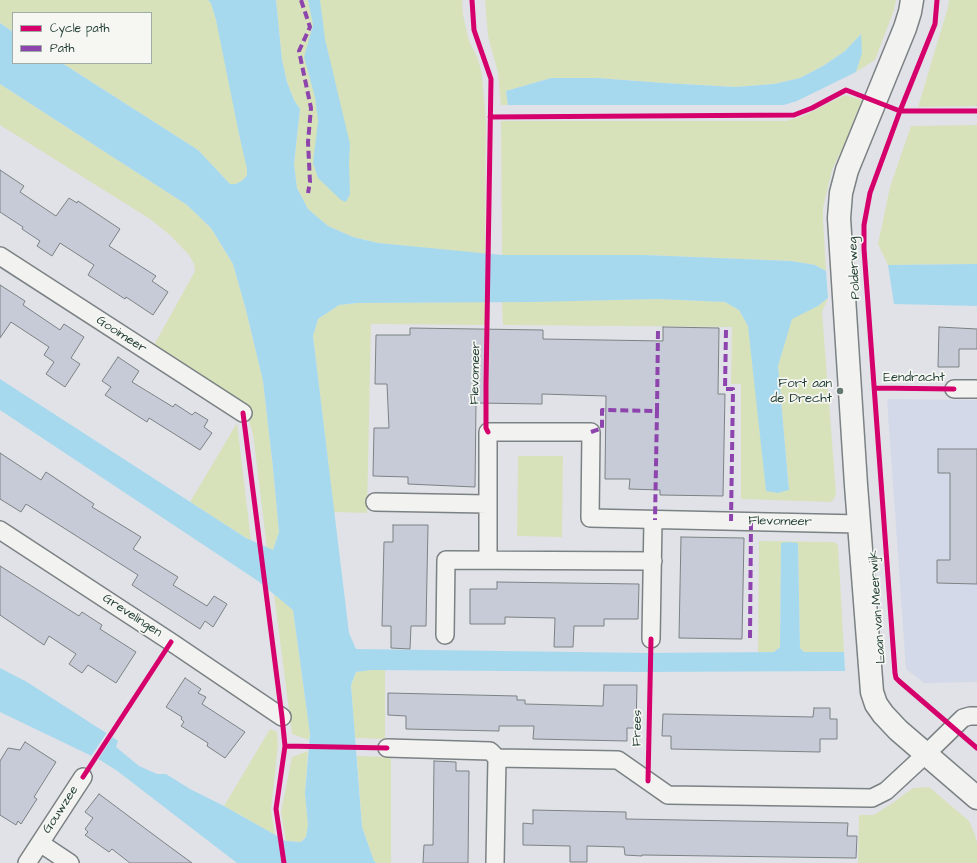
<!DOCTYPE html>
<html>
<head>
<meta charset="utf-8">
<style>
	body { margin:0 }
	#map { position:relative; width:977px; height:863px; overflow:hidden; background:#e0e2e8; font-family:"Architects Daughter",sans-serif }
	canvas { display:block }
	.legend { position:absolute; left:12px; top:12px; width:140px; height:52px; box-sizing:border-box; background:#f6f6f2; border:1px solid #a0aca6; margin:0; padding:5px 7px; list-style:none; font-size:12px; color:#1f3d34 }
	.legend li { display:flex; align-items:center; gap:8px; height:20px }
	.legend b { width:20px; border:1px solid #a0aca6 }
</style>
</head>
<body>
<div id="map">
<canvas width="977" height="863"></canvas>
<ul class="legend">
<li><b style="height:5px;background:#d6006c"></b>Cycle path</li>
<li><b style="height:5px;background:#8e44ad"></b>Path</li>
</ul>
</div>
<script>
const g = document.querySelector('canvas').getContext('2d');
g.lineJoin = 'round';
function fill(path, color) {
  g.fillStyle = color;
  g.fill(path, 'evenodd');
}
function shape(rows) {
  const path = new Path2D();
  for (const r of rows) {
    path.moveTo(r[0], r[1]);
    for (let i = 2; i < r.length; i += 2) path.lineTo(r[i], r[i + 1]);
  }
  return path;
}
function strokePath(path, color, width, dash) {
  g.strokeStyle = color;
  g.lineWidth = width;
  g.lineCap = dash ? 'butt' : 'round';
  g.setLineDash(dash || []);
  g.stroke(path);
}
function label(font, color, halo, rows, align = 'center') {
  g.font = font + ' "Architects Daughter",sans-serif';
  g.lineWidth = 3.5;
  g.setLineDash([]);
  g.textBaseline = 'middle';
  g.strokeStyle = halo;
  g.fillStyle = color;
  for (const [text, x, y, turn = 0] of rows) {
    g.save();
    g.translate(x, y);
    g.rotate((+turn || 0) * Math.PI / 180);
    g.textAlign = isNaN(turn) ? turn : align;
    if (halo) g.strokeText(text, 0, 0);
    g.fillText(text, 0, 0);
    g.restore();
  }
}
fill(shape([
	[887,399,977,400,977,682,924,683,906,669]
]), '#d3d9e8');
fill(shape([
	[0,0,228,0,247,169,247,175,243,180,236,184,230,184,198,150,62,63,151,63,151,13,13,13,13,32,0,23],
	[276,0,462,0,463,15,469,41,478,59,482,75,486,121,485,254,378,243,353,237,328,226,308,209,297,188,294,164,300,109,294,100,287,82,282,60],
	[485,0,896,0,894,10,875,60,856,72,861,53,861,34,845,51,823,66,800,78,774,84,735,87,664,83,597,78,551,78,506,91,508,105,501,105,498,73,488,36],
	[949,0,977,0,977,106,918,107,948,7],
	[0,84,187,205,211,228,233,264,246,310,263,381,273,468,279,532,273,551,267,548,253,434,246,411,235,398,154,345,195,271,194,264,189,255,170,235,150,219,0,125],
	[845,95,862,100,844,145,832,170,826,195,823,208,823,220,826,271,815,265,791,261,645,255,502,255,501,121,786,121,803,116],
	[977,125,977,264,888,265,878,244,890,187,911,126],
	[828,298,822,312,836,493,834,499,830,502,741,499,741,384,731,384,732,327,503,325,502,302,657,299,725,302,739,310,748,326,789,489,778,366,791,318,818,306],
	[485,302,485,325,371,324,367,513,334,512,313,336,318,319,339,305,357,303],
	[237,423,251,541,190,502],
	[518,456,563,456,562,537,517,536],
	[759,541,834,542,838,545,844,652,804,652,800,648,798,543,781,543,780,647,774,652,758,652],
	[274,594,293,610,310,734,309,740,292,734],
	[371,670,385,670,385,739,355,738,351,685,356,672],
	[270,729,277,732,278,745,271,810,275,835,224,806],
	[308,751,305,793,308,825,306,837,301,842,286,841,281,812,292,757],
	[357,756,391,757,391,863,376,863,374,861,362,827],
	[929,787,969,821,975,835,977,843,977,863,858,863,859,815,874,815,894,802,913,788]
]), '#d7e2bb');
fill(shape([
	[208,0,276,0,282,60,287,82,294,100,300,109,294,164,297,188,308,209,328,226,353,237,378,243,502,255,645,255,791,261,815,265,826,271,828,298,818,306,792,319,778,366,789,490,778,493,766,491,748,326,739,310,725,302,657,299,533,302,357,303,339,305,318,319,313,336,349,633,356,649,648,653,774,652,780,647,781,543,789,542,798,543,800,648,804,652,844,652,845,671,647,672,371,670,356,672,351,685,362,827,374,861,376,863,237,863,116,770,100,760,0,712,0,668,27,682,114,738,118,741,116,747,139,766,157,774,166,774,190,789,224,806,286,841,301,842,306,837,308,825,305,793,310,734,293,610,258,581,0,410,0,379,246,538,273,550,279,532,273,468,263,381,246,310,233,264,211,228,187,205,0,84,0,23,13,32,13,63,62,63,198,150,230,184,236,184,243,180,247,175,247,169,239,134,216,20,211,3],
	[308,0,320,0,325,39,350,144,349,164,350,194,346,202,341,200,318,178,313,163,318,121,315,97,304,57,313,25],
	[861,34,862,53,856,72,797,101,784,105,508,105,506,91,551,78,597,78,664,83,735,87,774,84,800,78,823,66,845,51],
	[977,264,977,306,894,304,888,265]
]), '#a7d9ee');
fill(shape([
	[108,731,114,735,97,761,90,758]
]), '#e0e2e8');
const building = shape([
	[0,170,24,186,20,192,56,216,69,198,77,203,78,201,120,229,109,246,156,276,152,281,168,292,153,315,126,297,125,299,88,275,94,265,60,243,52,256,37,246,40,241,22,229,23,227,0,212,0,170],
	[0,285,25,301,23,305,60,330,64,324,84,337,71,358,80,364,65,387,46,374,54,362,44,355,49,347,11,322,0,338,0,285],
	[663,327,719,328,718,394,725,394,723,496,660,495,660,490,629,489,630,479,605,479,606,396,542,394,542,404,476,403,475,487,408,484,408,477,373,476,374,428,389,428,387,384,375,384,376,335,410,335,410,328,543,330,543,339,663,341,663,327],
	[939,327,977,329,977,349,959,349,959,367,938,367,939,327],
	[118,357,139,371,132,382,173,407,175,404,192,415,195,412,208,420,204,427,212,433,200,450,149,418,147,422,105,395,111,387,102,381,118,357],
	[938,449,977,449,977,584,937,583,937,560,950,560,950,473,938,473,938,449],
	[0,453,41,480,46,472,94,504,92,507,141,537,133,549,178,577,173,585,207,606,214,596,227,604,213,627,205,621,200,629,132,585,138,575,26,504,21,512,0,499,0,453],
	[393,525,428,525,426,626,411,626,410,649,391,648,391,626,382,626,384,542,393,542,393,525],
	[681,537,744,538,742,639,679,638,681,537],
	[0,566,79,616,82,612,102,625,100,629,136,652,116,683,88,665,82,673,69,664,76,654,49,636,44,645,0,615,0,566],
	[497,582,639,584,638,619,604,619,604,626,574,626,573,647,554,647,555,618,505,617,505,624,470,624,470,589,497,589,497,582],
	[185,678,201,689,198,693,206,697,202,704,245,732,225,758,207,746,208,743,181,726,184,722,181,719,182,717,166,707,185,678],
	[604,685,637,685,636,728,627,728,627,741,533,739,534,726,499,726,499,731,406,729,406,716,388,715,388,693,517,696,517,700,525,700,525,704,603,706,604,685],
	[814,708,830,708,830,719,837,719,837,739,820,739,820,752,671,749,671,736,662,736,663,714,813,717,814,708],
	[25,742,56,762,34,797,37,799,21,824,18,821,16,825,0,815,0,761,8,748,20,750,25,742],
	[434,761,456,762,456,771,469,771,468,863,423,863,424,845,433,845,434,761],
	[99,794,166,844,192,863,130,863,112,849,109,852,85,835,88,832,85,829,93,818,85,812,99,794],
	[533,810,626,812,626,819,848,823,847,836,857,836,856,858,642,855,642,856,625,855,624,847,587,846,587,862,570,862,570,846,523,845,523,823,533,824,533,810]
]);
fill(building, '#c7cbd8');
strokePath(building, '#7b8283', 1);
const street = shape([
	[0,256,243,413],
	[954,389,977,389],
	[375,502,487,504],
	[0,530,171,642,282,717],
	[488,560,488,432,591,432,590,518,859,524],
	[445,635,446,560,653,561],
	[651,639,653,520],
	[387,748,490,751,497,758,618,760,668,795,872,798,886,791,926,754,963,718,970,716,977,716],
	[40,843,83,777],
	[27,863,40,843,70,863],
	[495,863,497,758]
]);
const secondary = shape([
	[912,0,910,12,905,28,847,170,841,193,839,218,856,485,872,692,876,704,883,714,898,730,977,798]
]);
strokePath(street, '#7b8283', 20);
strokePath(secondary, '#7b8283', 25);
strokePath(street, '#f2f2f1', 17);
strokePath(secondary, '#f2f2f1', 22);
strokePath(shape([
	[301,0,310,27,299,51,311,108,308,142,310,182,308,193],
	[726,330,725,389,733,389,731,521],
	[657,411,658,330],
	[591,432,602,428,602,410,657,411,655,520],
	[750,638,751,522]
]), '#8e44ad', 4, [8, 4]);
strokePath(shape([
	[472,0,474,30,491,79,486,384,486,428,488,432],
	[937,0,935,24,900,111,870,193,864,225,864,249,895,673,896,678,899,681,977,748],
	[490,117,794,115,812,108,846,90,900,111,977,111],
	[874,388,954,389],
	[243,413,282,717,285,746,276,809,284,863],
	[285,746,387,748],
	[83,777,171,642],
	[648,781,651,639]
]), '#d6006c', 5);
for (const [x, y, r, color] of [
	[840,391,4,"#637773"]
]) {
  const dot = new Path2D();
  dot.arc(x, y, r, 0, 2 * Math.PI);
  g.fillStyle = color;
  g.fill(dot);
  strokePath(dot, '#f6f6f2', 1.5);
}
label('13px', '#1f3d34', '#f6f6f2', [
	["Polderweg",855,268,-93],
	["Gooimeer",121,335,33],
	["Flevomeer",476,373,-89],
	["Eendracht",914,378],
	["Flevomeer",780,522,1],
	["Laan van Meerwijk",878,607,-94],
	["Grevelingen",132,616,33],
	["Frees",638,728,-89],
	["Gouwzee",61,810,-57]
]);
label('13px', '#1f3d34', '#f6f6f2', [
	["Fort aan",832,384],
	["de Drecht",832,399]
], 'right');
</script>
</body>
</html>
